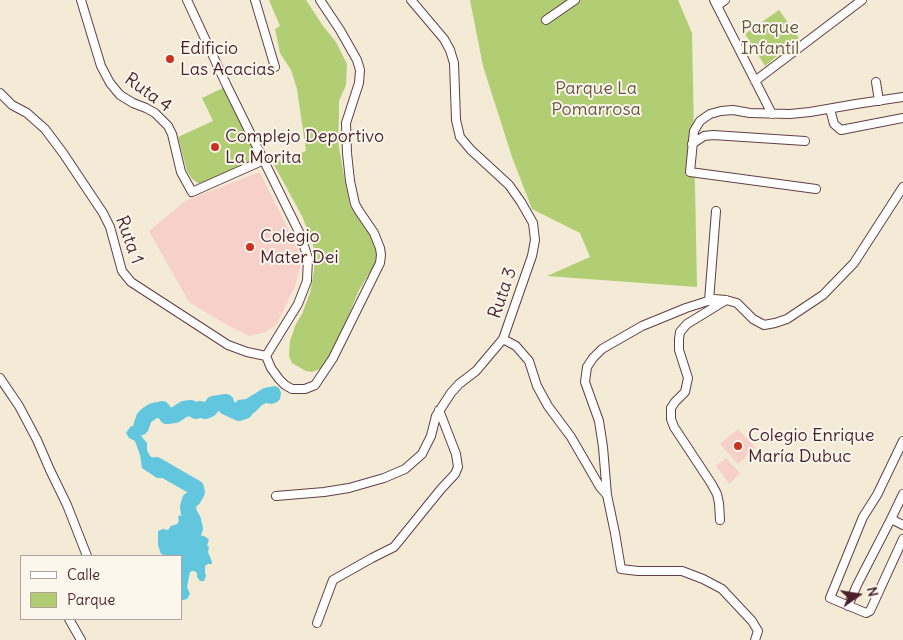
<!DOCTYPE html>
<html>
<head>
<meta charset="utf-8">
<style>
	body { margin:0 }
	#map { position:relative; width:903px; height:640px; overflow:hidden; background:#f3ebd5; font-family:Delius,sans-serif }
	canvas { display:block }
	.legend { position:absolute; left:20px; top:555px; width:162px; height:65px; box-sizing:border-box; background:#fbf7ec; border:1px solid #b4a19f; margin:0; padding:6px 9px; list-style:none; font-size:15px; color:#4a1f2b }
	.legend li { display:flex; align-items:center; gap:10px; height:25px }
	.legend b { width:25px; border:1px solid #b4a19f }
	.north { position:absolute; left:833px; top:570px; width:50px; height:50px; -webkit-text-stroke:4px #fbf7ec; paint-order:stroke; rotate:77deg; font-size:14px; font-weight:700; line-height:20px; text-align:center; color:#4a1f2b }
	.north::after { content:''; display:block; margin:auto; width:18px; height:22px; background:#4a1f2b; clip-path:polygon(50% 0,100% 100%,50% 72%,0 100%) }
</style>
</head>
<body>
<div id="map">
<canvas width="903" height="640"></canvas>
<ul class="legend">
<li><b style="height:6px;background:#fff"></b>Calle</li>
<li><b style="height:14px;background:#b1ce74"></b>Parque</li>
</ul>
<div class="north">N</div>
</div>
<script>
const g = document.querySelector('canvas').getContext('2d');
g.lineJoin = 'round';
function fill(path, color) {
  g.fillStyle = color;
  g.fill(path, 'evenodd');
}
function shape(rows) {
  const path = new Path2D();
  for (const r of rows) {
    path.moveTo(r[0], r[1]);
    for (let i = 2; i < r.length; i += 2) path.lineTo(r[i], r[i + 1]);
  }
  return path;
}
function strokePath(path, color, width, dash) {
  g.strokeStyle = color;
  g.lineWidth = width;
  g.lineCap = dash ? 'butt' : 'round';
  g.setLineDash(dash || []);
  g.stroke(path);
}
function label(font, color, halo, rows, align = 'center') {
  g.font = font + ' Delius,sans-serif';
  g.lineWidth = 4;
  g.setLineDash([]);
  g.textBaseline = 'middle';
  g.strokeStyle = halo;
  g.fillStyle = color;
  for (const [text, x, y, turn = 0] of rows) {
    g.save();
    g.translate(x, y);
    g.rotate((+turn || 0) * Math.PI / 180);
    g.textAlign = isNaN(turn) ? turn : align;
    if (halo) g.strokeText(text, 0, 0);
    g.fillText(text, 0, 0);
    g.restore();
  }
}
fill(shape([
	[257,173,260,173,300,253,300,268,295,286,277,324,266,332,249,336,227,325,189,302,149,231,185,201],
	[738,429,756,448,738,464,720,444],
	[726,458,740,473,729,484,716,466]
]), '#f7d0ca');
fill(shape([
	[269,0,306,0,323,26,336,42,347,64,346,85,339,101,339,115,338,141,345,181,350,206,371,235,377,253,374,268,368,275,358,292,348,317,331,356,322,368,312,372,306,371,292,363,289,356,290,341,296,324,302,314,310,293,314,272,315,254,312,241,302,216,273,163,306,151,297,89,291,70,280,53,275,29,280,26],
	[470,0,678,0,692,33,697,287,547,276,590,257,580,233,532,209,512,157,483,66],
	[779,10,799,38,765,66,745,34],
	[227,86,259,150,253,153,255,159,201,184,198,183,192,179,187,171,178,137,213,121,202,98]
]), '#b1ce74');
fill(shape([
	[275,386,279,388,281,393,280,399,277,402,272,404,266,403,262,405,255,412,249,416,244,418,236,416,226,407,226,402,234,404,238,400,246,399,264,388],
	[150,409,153,414,152,417,148,419,145,427,140,432,142,437,147,443,147,450,150,456,171,469,174,475,165,478,157,478,142,468,140,455,135,441,129,438,126,433,131,426,136,427,138,425,140,422,140,414,141,412],
	[180,515,183,517,189,529,195,533,206,537,209,540,207,545,209,547,208,552,212,562,212,564,208,564,205,566,205,573,206,576,204,581,200,581,197,577,197,573,194,571,192,571,190,572,187,587,190,594,187,599,183,600,181,600,181,556,166,556,161,554,158,545,158,531,163,529,168,530,171,526,177,524,179,521,178,517]
]), '#61c6de');
strokePath(shape([
	[141,427,144,418,147,415,153,411,162,409,167,416,175,415,184,409,191,408,196,411,200,409,205,411,210,409,213,404,226,402,226,407,239,413,245,411],
	[156,465,196,488,197,492,193,499,190,500,188,507,189,513,193,520,195,529,185,544,183,548,184,551]
]), '#61c6de', 16);
const street = shape([
	[81,0,101,66,110,83,120,95,133,103,146,108,155,113,168,126,172,134,181,172,192,192,264,160],
	[187,0,227,86,300,234,308,258,307,281,298,304,266,356],
	[255,0,275,67],
	[714,0,772,114],
	[717,6,725,0],
	[546,20,575,0],
	[755,81,862,0],
	[876,82,879,101],
	[0,93,12,105,27,113,45,129,63,153,103,213,110,227,122,271,131,282,228,345,247,352,266,356],
	[830,109,834,124,841,130,903,118],
	[692,144,704,136,713,135,805,141],
	[816,189,690,172,694,131,700,121,710,114,721,111,733,110,750,113,790,114,810,112,856,104,903,97],
	[709,301,716,211],
	[503,339,516,346,529,361,537,386,548,406,571,437,600,487,607,495],
	[266,356,271,368,279,379,285,385,292,389,305,389,315,385,333,358,380,263,381,255,380,248,374,233,359,211,355,204,350,181,347,153,346,123,359,83,360,70,357,60,340,30,320,0],
	[0,378,19,406,37,440,50,470,67,505,87,556],
	[903,441,877,495,863,517,830,598,866,613,870,611,903,539],
	[276,496,324,492,349,488,384,478,405,469,422,454,431,436,436,416,451,393,459,384,476,371,503,339,532,256,535,240,533,223,521,202,509,185,471,150,460,137,456,120,454,63,450,50,444,39,411,0],
	[891,519,903,494],
	[720,520,719,503,717,494,711,483,674,427,671,419,671,408,675,402,685,392,688,378,679,350,679,339,680,332,687,324,726,300],
	[848,606,857,585,891,519,903,525],
	[69,619,81,640],
	[317,623,333,580,372,558,394,547,441,489,455,474,458,467,456,454,439,410],
	[755,640,758,631,752,621,722,589,703,579,682,571,638,571,621,569,615,533,607,495,603,447,599,421,585,382,587,367,593,358,602,349,642,326,686,308,714,299,726,300,737,303,753,319,764,325,775,323,787,319,823,295,854,263,903,187]
]);
strokePath(street, '#633e44', 10);
strokePath(street, '#fff', 8);
for (const [x, y, r, color] of [
	[170,59,5,"#c8321e"],
	[215,147,5,"#c8321e"],
	[250,247,5,"#c8321e"],
	[738,446,5,"#c8321e"]
]) {
  const dot = new Path2D();
  dot.arc(x, y, r, 0, 2 * Math.PI);
  g.fillStyle = color;
  g.fill(dot);
  strokePath(dot, '#fbf7ec', 2);
}
label('18px', '#695441', '#fbf7ec', [
	["Parque",770,28],
	["Infantil",770,49],
	["Parque La",596,89],
	["Pomarrosa",596,110]
]);
label('18px', '#4a1f2b', '#fbf7ec', [
	["Edificio",180,49],
	["Las Acacias",180,70],
	["Complejo Deportivo",225,137],
	["La Morita",225,158],
	["Colegio",260,237],
	["Mater Dei",260,258],
	["Colegio Enrique",748,436],
	["María Dubuc",748,457]
], 'left');
label('18px', '#4a1f2b', '#fbf7ec', [
	["Ruta 4",148,93,36],
	["Ruta 1",129,240,70],
	["Ruta 3",503,293,-71]
]);
</script>
</body>
</html>
